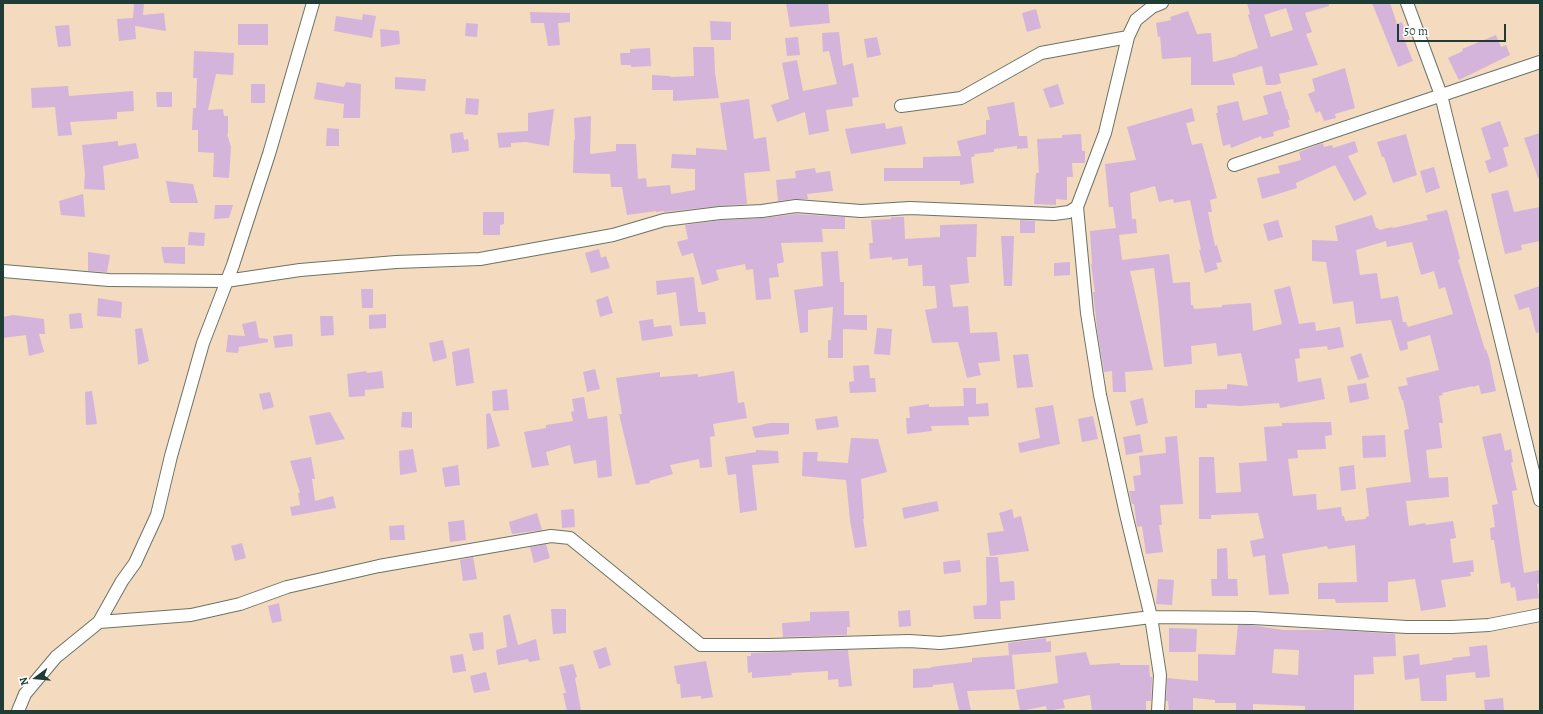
<!DOCTYPE html>
<html>
<head>
<meta charset="utf-8">
<style>
	body { margin:0 }
	#map { position:relative; width:1543px; height:714px; overflow:hidden; background:#f4dabe; font-family:Alegreya,serif }
	canvas { display:block }
	.frame { position:absolute; inset:0; border:4px solid #1f3d34; pointer-events:none }
	.north { position:absolute; left:16px; top:658px; width:40px; height:40px; -webkit-text-stroke:3px #fff; paint-order:stroke; rotate:254deg; font-size:11px; font-weight:700; line-height:16px; text-align:center; color:#1f3d34 }
	.north::after { content:''; display:block; margin:auto; width:14px; height:18px; background:#1f3d34; clip-path:polygon(50% 0,100% 100%,50% 72%,0 100%) }
	.scale { position:absolute; left:1397px; top:24px; width:109px; height:18px; box-sizing:border-box; border:2px solid #1f3d34; border-top:0; padding-left:5px; font-size:12px; line-height:14px; white-space:nowrap; color:#1f3d34; -webkit-text-stroke:3px #fff; paint-order:stroke }
</style>
</head>
<body>
<div id="map">
<canvas width="1543" height="714"></canvas>
<div class="frame"></div>
<div class="north">N</div>
<div class="scale">50 m</div>
</div>
<script>
const g = document.querySelector('canvas').getContext('2d');
g.lineJoin = 'round';
function fill(path, color) {
  g.fillStyle = color;
  g.fill(path, 'evenodd');
}
function shape(rows) {
  const path = new Path2D();
  for (const r of rows) {
    path.moveTo(r[0], r[1]);
    for (let i = 2; i < r.length; i += 2) path.lineTo(r[i], r[i + 1]);
  }
  return path;
}
function strokePath(path, color, width, dash) {
  g.strokeStyle = color;
  g.lineWidth = width;
  g.lineCap = dash ? 'butt' : 'round';
  g.setLineDash(dash || []);
  g.stroke(path);
}
fill(shape([
	[134,3,144,3,143,15,164,13,166,31,135,26,136,39,119,41,117,19,133,18],
	[786,3,828,3,830,23,790,27],
	[1247,3,1329,3,1329,6,1305,13,1312,32,1306,34,1318,65,1279,74,1281,83,1275,85,1266,85,1262,66,1232,74,1235,85,1191,85,1191,57,1162,59,1160,36,1158,37,1156,23,1171,20,1170,17,1188,11,1197,34,1211,33,1213,62,1238,56,1237,55,1258,48,1248,15,1250,14],
	[1286,8,1293,30,1271,37,1264,15],
	[1372,3,1390,3,1397,24,1402,22,1406,33,1402,34,1413,61,1398,67],
	[1036,9,1041,28,1027,32,1022,13],
	[530,12,570,13,570,22,558,23,560,45,548,46,544,23,531,23],
	[363,14,376,16,372,38,334,31,336,16,362,20],
	[710,21,731,22,731,40,711,40],
	[466,23,478,24,477,37,465,36],
	[238,24,268,24,268,45,238,45],
	[69,25,71,46,58,47,55,26],
	[380,29,399,31,400,44,381,47],
	[839,32,843,66,853,63,859,97,852,98,853,106,826,110,829,131,809,135,805,112,777,122,771,105,789,99,782,63,797,60,803,91,837,84,829,51,823,52,822,33],
	[1496,35,1501,47,1506,45,1510,55,1459,80,1448,58,1463,51,1462,49],
	[798,37,800,55,787,56,785,38],
	[877,37,881,55,867,58,864,39],
	[693,47,714,47,715,73,719,98,673,101,673,90,652,90,652,75,670,76,670,77,694,76],
	[650,48,651,66,631,67,631,65,621,65,620,53,630,53,630,49],
	[194,51,234,53,233,75,216,74,208,110,223,109,224,116,228,116,228,134,227,134,231,147,229,178,213,177,214,153,198,152,198,130,192,130,193,108,196,108,197,78,193,78],
	[1345,68,1355,108,1335,114,1336,118,1324,121,1320,111,1316,113,1308,94,1315,91,1312,79],
	[395,77,426,79,425,91,395,89],
	[317,82,344,87,346,82,361,84,360,118,343,118,344,104,314,99],
	[251,84,265,84,265,103,251,103],
	[1058,84,1064,104,1050,108,1043,89],
	[68,86,69,96,133,91,134,111,117,112,117,119,70,122,72,135,58,136,55,107,32,108,31,88],
	[1281,91,1286,109,1287,109,1290,120,1288,120,1290,127,1273,132,1274,136,1262,139,1261,136,1231,148,1230,144,1223,146,1216,113,1218,113,1217,106,1238,101,1243,121,1268,114,1263,96],
	[156,92,172,92,172,107,157,107],
	[466,98,479,99,478,115,465,114],
	[749,99,754,139,766,137,770,171,744,173,747,204,719,206,664,212,664,211,656,212,656,211,627,215,622,187,611,187,610,174,573,173,574,140,575,140,574,118,591,116,590,154,616,151,616,144,636,144,638,179,646,178,647,187,670,185,671,194,695,190,695,169,671,168,672,154,696,155,696,148,727,150,720,103],
	[1014,102,1019,136,1027,136,1028,148,1017,149,1017,146,994,149,994,152,974,154,975,156,971,157,974,183,960,185,960,181,884,181,884,168,923,168,923,157,961,156,957,141,986,134,986,120,990,120,987,107],
	[1192,108,1195,121,1186,123,1192,145,1202,143,1217,198,1210,200,1212,212,1208,212,1215,246,1217,245,1222,262,1216,263,1218,269,1205,273,1199,250,1201,250,1190,200,1174,203,1173,199,1159,202,1155,186,1130,193,1132,219,1136,219,1137,233,1119,235,1122,260,1169,254,1173,283,1190,282,1191,305,1193,305,1194,309,1222,307,1222,305,1251,303,1253,331,1282,324,1274,290,1290,286,1299,324,1315,322,1316,331,1340,327,1344,347,1328,350,1327,346,1299,349,1300,358,1295,359,1298,382,1321,378,1325,399,1280,408,1279,403,1241,406,1207,404,1207,408,1195,408,1195,390,1227,389,1227,384,1248,386,1241,353,1218,356,1216,343,1191,346,1192,364,1164,367,1158,300,1154,268,1130,271,1153,370,1125,372,1126,392,1113,392,1112,371,1104,372,1098,336,1093,292,1095,292,1091,264,1092,264,1090,231,1116,228,1113,207,1109,207,1105,164,1136,160,1127,127],
	[554,109,549,146,526,142,511,143,511,147,499,148,497,133,528,131,528,113],
	[1500,121,1509,146,1503,148,1508,166,1489,173,1485,161,1491,159,1481,128],
	[885,123,886,129,902,126,906,144,851,154,845,129],
	[327,128,339,129,339,146,326,146],
	[463,132,464,140,468,139,469,151,452,153,450,134],
	[1540,133,1540,178,1538,178,1524,138],
	[1081,134,1082,151,1085,151,1085,163,1072,163,1073,177,1067,177,1067,200,1056,199,1056,205,1034,204,1036,173,1039,173,1037,139,1062,138,1062,135],
	[1406,134,1417,175,1393,183,1384,157,1382,157,1377,142],
	[118,141,118,146,136,143,139,158,103,166,105,190,84,189,85,174,82,145],
	[1355,141,1358,152,1348,156,1367,194,1354,201,1335,165,1296,183,1297,188,1262,199,1257,178,1280,173,1278,166,1301,160,1299,152,1323,143,1324,147,1332,145,1333,148],
	[1434,167,1440,188,1426,193,1420,171],
	[815,168,816,173,830,171,833,191,807,194,808,199,795,199,778,201,776,180,796,178,795,171],
	[166,181,193,184,198,203,170,203],
	[1508,190,1514,212,1540,207,1540,241,1521,245,1522,250,1505,254,1491,194],
	[83,194,85,217,61,215,59,201],
	[215,205,233,205,229,218,214,219],
	[1447,210,1460,259,1458,260,1485,350,1486,349,1489,358,1496,391,1481,394,1479,385,1473,387,1473,386,1442,393,1443,395,1439,396,1443,423,1439,423,1442,448,1426,450,1429,478,1448,477,1449,497,1406,501,1409,526,1425,523,1426,525,1453,521,1456,538,1450,539,1453,563,1473,560,1474,572,1470,572,1471,576,1441,580,1446,607,1421,611,1415,579,1388,582,1388,602,1336,603,1335,599,1318,599,1318,583,1357,582,1355,545,1328,549,1327,546,1282,554,1287,582,1288,582,1289,594,1269,595,1265,555,1253,557,1250,541,1264,538,1258,513,1211,515,1211,519,1199,519,1199,457,1214,457,1216,493,1241,492,1239,463,1267,461,1264,427,1282,426,1282,423,1331,422,1332,435,1325,436,1326,449,1297,450,1298,458,1288,459,1293,496,1316,494,1317,510,1341,507,1342,516,1344,516,1345,521,1366,519,1366,517,1369,516,1366,488,1411,482,1404,430,1409,429,1403,400,1402,400,1398,387,1408,385,1406,378,1439,370,1430,335,1407,342,1408,349,1400,351,1391,320,1356,324,1353,301,1333,304,1326,262,1312,261,1312,240,1338,241,1335,226,1372,215,1376,228,1378,228,1379,230,1392,227,1393,228,1428,220,1426,215],
	[1386,241,1387,247,1412,242,1421,275,1434,271,1439,289,1445,287,1453,314,1408,327,1406,322,1403,322,1398,296,1381,299,1377,273,1360,275,1356,250],
	[483,212,504,212,504,224,500,225,500,235,483,235],
	[796,214,845,217,845,229,822,229,823,242,781,243,784,262,777,264,779,277,769,278,771,299,756,300,753,269,746,270,745,264,716,270,719,280,702,285,693,253,682,256,677,242,688,239,685,225,721,220,763,218],
	[891,217,904,217,905,239,940,237,940,225,977,224,976,257,967,257,969,283,950,285,953,307,968,306,970,333,997,332,1000,361,978,363,981,375,967,378,958,342,932,343,925,310,937,308,935,286,923,286,922,265,908,266,908,258,892,260,892,257,870,259,869,243,873,243,871,220,891,219],
	[1020,220,1035,221,1035,233,1020,233],
	[1278,220,1283,237,1268,241,1263,224],
	[189,232,205,233,204,246,188,245],
	[1001,236,1014,236,1012,286,1004,286],
	[161,247,185,247,185,264,164,263],
	[599,249,601,258,606,256,610,268,591,273,585,253],
	[838,251,840,282,844,282,844,315,867,315,867,330,843,329,843,358,828,358,828,340,831,340,833,307,808,310,808,332,800,333,794,290,823,286,821,252],
	[88,252,110,255,107,272,88,271],
	[1070,262,1070,275,1054,276,1054,263],
	[694,277,698,312,705,312,706,324,680,326,676,292,657,295,656,281],
	[1540,286,1540,332,1536,333,1529,307,1519,310,1514,295],
	[361,289,373,289,373,308,362,308],
	[608,296,613,313,600,317,596,300],
	[98,298,122,302,121,318,97,316],
	[81,313,83,328,70,329,69,314],
	[386,314,386,328,369,329,369,315],
	[13,315,44,319,45,334,39,334,44,352,29,356,26,335,3,338,3,317],
	[320,316,333,316,334,335,321,336],
	[653,319,654,327,671,325,673,336,642,341,639,321],
	[256,321,259,338,268,339,268,342,239,347,238,353,226,352,228,335,245,336,242,324],
	[142,328,149,361,138,365,135,329],
	[877,328,892,329,890,355,874,354],
	[292,334,293,346,275,348,273,336],
	[443,340,447,358,433,362,429,343],
	[469,348,474,383,456,386,452,352],
	[1361,353,1369,377,1358,380,1350,357],
	[1028,354,1033,387,1017,388,1013,355],
	[869,365,870,378,875,378,876,392,850,393,849,382,854,381,853,366],
	[595,369,600,389,587,392,583,372],
	[366,371,367,373,382,371,384,388,365,390,365,396,349,397,347,374],
	[734,371,738,403,744,402,747,418,713,424,715,436,710,437,712,467,700,468,699,459,670,465,673,474,649,481,650,483,636,485,619,414,622,414,616,378,660,372,660,377,698,374,698,377],
	[1366,383,1369,399,1350,403,1347,386],
	[963,388,976,388,976,404,988,403,989,416,968,417,969,425,931,426,932,431,907,434,906,418,910,418,909,407,929,404,929,407,964,406],
	[507,389,509,410,493,411,492,391],
	[92,391,97,424,86,425,85,392],
	[270,392,274,407,263,410,259,394],
	[584,397,588,419,607,416,612,476,598,478,596,460,574,464,570,445,546,452,549,465,532,468,524,432,546,428,546,425,573,421,571,412,574,411,572,399],
	[1143,398,1148,423,1136,426,1130,401],
	[1053,405,1060,444,1020,453,1018,443,1040,438,1035,408],
	[330,412,345,439,316,445,309,416],
	[402,412,412,412,412,428,401,427],
	[490,413,500,446,487,449,486,414],
	[837,416,839,427,817,430,815,419],
	[1093,416,1098,439,1082,442,1078,419],
	[770,423,789,423,789,434,755,438,752,427],
	[1501,433,1505,451,1511,449,1513,462,1511,463,1517,490,1512,491,1524,573,1540,570,1540,583,1537,584,1539,598,1517,601,1515,587,1511,588,1510,582,1501,584,1494,540,1491,540,1490,528,1495,527,1492,505,1498,504,1482,437],
	[1140,434,1143,452,1126,455,1123,437],
	[1385,435,1386,457,1363,458,1362,436],
	[1177,436,1183,504,1160,505,1162,525,1159,525,1163,552,1146,554,1142,526,1137,527,1134,504,1132,504,1129,491,1135,491,1133,476,1141,475,1139,456,1166,453,1165,437],
	[851,438,878,439,887,472,861,479,864,519,863,519,867,546,855,548,850,520,846,480,802,476,803,452,818,452,817,461,848,463],
	[413,449,417,472,400,475,399,451],
	[756,450,778,451,779,463,752,465,757,510,740,513,736,474,728,475,725,457,756,452],
	[311,457,315,479,312,479,315,501,333,496,336,508,292,516,290,507,300,505,298,493,300,493,290,461],
	[458,465,460,485,445,487,442,468],
	[1354,465,1356,489,1341,491,1339,467],
	[937,501,939,511,904,519,902,508],
	[574,509,575,527,562,528,561,510],
	[1012,509,1014,518,1021,516,1029,551,990,556,987,533,1004,531,999,513],
	[537,513,542,530,512,534,509,522],
	[464,520,466,540,450,542,448,522],
	[404,525,405,540,390,540,389,526],
	[242,543,246,558,235,561,231,546],
	[546,544,550,558,534,563,530,547],
	[1227,548,1228,579,1237,579,1238,596,1212,596,1211,579,1217,579,1217,549],
	[473,557,477,579,463,581,460,560],
	[986,557,998,557,1000,582,1014,581,1015,600,1000,601,1001,619,974,619,973,606,986,605,987,601],
	[960,560,961,572,944,574,943,562],
	[1158,579,1174,580,1172,605,1156,604],
	[279,603,282,621,272,623,268,606],
	[551,609,566,609,566,633,553,634],
	[910,610,911,626,899,627,898,611],
	[849,611,850,627,847,627,847,635,783,637,782,623,810,621,810,612],
	[510,614,518,645,536,639,540,660,529,662,528,659,498,665,496,650,507,647,503,616],
	[1238,625,1250,625,1284,630,1336,630,1395,634,1396,656,1373,657,1374,674,1354,675,1354,710,1305,711,1305,706,1253,704,1253,711,1236,711,1236,703,1215,703,1215,700,1193,698,1193,711,1169,711,1168,701,1166,701,1167,678,1198,681,1198,654,1235,655],
	[1274,649,1299,650,1298,675,1272,673],
	[1169,628,1197,629,1196,652,1169,652],
	[483,632,484,649,473,651,469,634],
	[1046,638,1046,642,1051,641,1051,652,1009,655,1008,643],
	[1487,645,1490,677,1476,678,1475,672,1446,675,1447,701,1421,701,1419,678,1405,680,1403,656,1419,654,1420,665,1453,660,1452,658,1470,656,1469,647],
	[606,647,611,665,599,669,593,651],
	[848,650,852,686,839,687,838,679,828,680,828,671,791,673,792,675,752,678,752,672,748,673,747,656,751,656,751,653],
	[1086,652,1090,665,1120,663,1120,665,1149,665,1150,677,1152,677,1151,701,1146,701,1146,711,1092,711,1090,695,1063,700,1065,708,1047,711,1046,706,1020,711,1016,690,1058,683,1055,656],
	[463,654,466,671,453,673,450,656],
	[1012,655,1015,689,967,691,971,711,959,711,953,683,933,685,933,687,913,688,913,669,931,668,931,667,972,662,972,658],
	[706,661,713,697,701,699,701,696,681,698,680,684,677,684,674,666],
	[573,664,577,677,575,678,581,710,567,711,563,693,566,693,559,667],
	[486,672,490,690,474,693,470,676],
	[1503,698,1504,711,1485,711,1484,700]
]), '#d4b4da');
const minor = shape([
	[1407,3,1441,95,1540,500],
	[901,106,961,98,1041,53,1128,37],
	[1234,165,1540,62],
	[1077,207,1087,313,1100,395,1126,514,1151,617,1160,675,1158,711],
	[3,271,109,280,226,281,300,270,396,262,480,259,613,235,664,220,720,213,762,211,796,206,861,211,910,208,1054,214,1069,212,1077,207,1105,133,1128,37,1136,20,1152,7,1162,3],
	[99,622,191,615,240,604,287,587,379,566,551,536,570,538,701,645,769,645,909,641,940,643,960,641,1151,617,1253,618,1407,627,1452,627,1489,625,1540,615],
	[18,711,25,694,56,657,99,622,122,581,135,563,157,515,171,456,203,343,233,265,269,154,313,3]
]);
strokePath(minor, '#6a7464', 14);
strokePath(minor, '#fff', 12);
</script>
</body>
</html>
